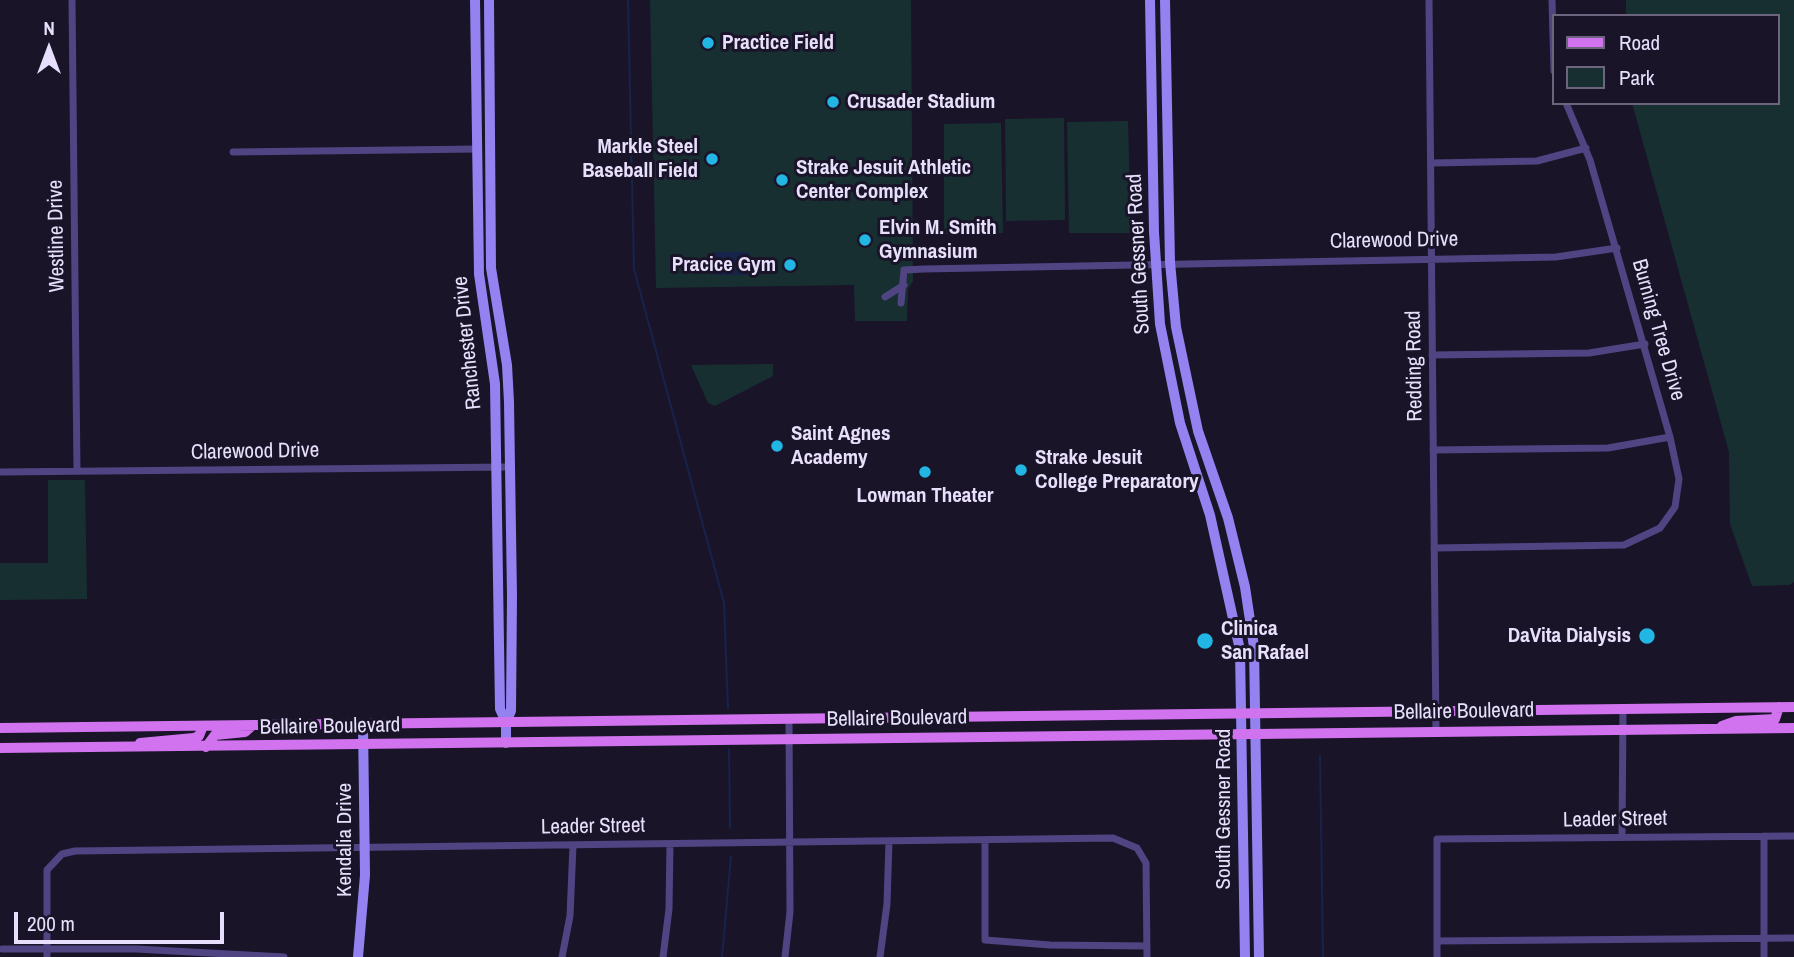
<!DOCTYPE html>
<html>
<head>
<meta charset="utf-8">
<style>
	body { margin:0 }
	#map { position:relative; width:1794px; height:957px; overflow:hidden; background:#1a1429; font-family:"Archivo Narrow",sans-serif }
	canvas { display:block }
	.legend { position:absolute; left:1552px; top:14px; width:228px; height:91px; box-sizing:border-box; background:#1a1429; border:2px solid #6c657d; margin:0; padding:9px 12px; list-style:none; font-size:21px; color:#e7dffb }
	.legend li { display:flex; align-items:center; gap:14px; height:35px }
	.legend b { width:35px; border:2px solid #6c657d }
	.north { position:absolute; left:14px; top:14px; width:70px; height:70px; -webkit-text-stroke:5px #1a1429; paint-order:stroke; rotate:0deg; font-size:19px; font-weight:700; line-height:28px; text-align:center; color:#e7dffb }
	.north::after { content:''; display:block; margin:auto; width:24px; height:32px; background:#e7dffb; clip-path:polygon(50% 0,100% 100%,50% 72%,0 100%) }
	.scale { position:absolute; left:14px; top:912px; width:210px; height:32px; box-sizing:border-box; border:4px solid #e7dffb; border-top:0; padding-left:9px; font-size:21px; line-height:24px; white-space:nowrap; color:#e7dffb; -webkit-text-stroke:5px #1a1429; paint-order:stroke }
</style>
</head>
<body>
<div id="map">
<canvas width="1794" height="957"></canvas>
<ul class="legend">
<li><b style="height:9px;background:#d173ee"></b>Road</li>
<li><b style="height:19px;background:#182f32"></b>Park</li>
</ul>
<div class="north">N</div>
<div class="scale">200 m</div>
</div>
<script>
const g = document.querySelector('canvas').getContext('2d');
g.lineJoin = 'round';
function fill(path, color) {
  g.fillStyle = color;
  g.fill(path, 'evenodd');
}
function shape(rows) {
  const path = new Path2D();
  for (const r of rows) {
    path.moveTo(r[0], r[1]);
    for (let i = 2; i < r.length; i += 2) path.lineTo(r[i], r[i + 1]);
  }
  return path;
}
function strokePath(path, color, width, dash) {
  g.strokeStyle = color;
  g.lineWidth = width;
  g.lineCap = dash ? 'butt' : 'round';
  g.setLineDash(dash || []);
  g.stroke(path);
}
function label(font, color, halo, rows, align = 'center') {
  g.font = font + ' "Archivo Narrow",sans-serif';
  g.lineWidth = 6;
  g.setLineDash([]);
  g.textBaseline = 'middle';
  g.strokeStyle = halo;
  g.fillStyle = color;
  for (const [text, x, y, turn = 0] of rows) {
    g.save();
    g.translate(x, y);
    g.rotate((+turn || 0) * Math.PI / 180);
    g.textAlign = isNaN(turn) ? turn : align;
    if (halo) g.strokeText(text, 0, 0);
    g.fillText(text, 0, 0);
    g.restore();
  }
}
fill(shape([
	[650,0,911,0,913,281,908,289,907,321,855,321,854,285,656,288],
	[1626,0,1794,0,1794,582,1789,585,1752,586,1730,524,1729,452,1632,103,1778,103,1778,16,1626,16],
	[1064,118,1065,220,1006,221,1005,119],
	[1128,121,1131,233,1069,233,1067,122],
	[1001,123,1003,233,944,234,944,124],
	[773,364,773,376,715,406,708,403,691,365],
	[48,480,85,480,87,599,0,600,0,563,48,563]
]), '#182f32');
fill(shape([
	[713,252,750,252,751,275,713,275]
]), '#16234b');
strokePath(shape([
	[628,0,634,269,724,603,728,708],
	[729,749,730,828],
	[1320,756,1323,957],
	[722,957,731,856]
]), '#16234b', 2);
strokePath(shape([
	[72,0,77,471],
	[1429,0,1436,732],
	[1552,0,1554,71],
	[233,152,478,149],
	[1431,163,1537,161,1586,148],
	[885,297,904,285],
	[901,303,904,270,924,269,1556,257,1617,248],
	[1432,355,1589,353,1645,344],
	[1433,450,1608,448,1670,437],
	[0,472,510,467],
	[1434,548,1624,545,1660,528,1675,507,1679,479,1670,437,1590,160,1566,103],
	[1764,836,1764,957],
	[1622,837,1623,709],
	[985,840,985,940,1050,945,1147,946],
	[1437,941,1794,938],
	[2,949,136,949,284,957],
	[47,957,47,870,62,854,75,851,1113,838,1137,848,1146,863,1147,957],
	[562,957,570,916,573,845],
	[663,957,669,909,670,844],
	[785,957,790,912,789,718],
	[880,957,887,904,889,841],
	[1437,957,1437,839,1794,836]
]), '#504582', 7);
strokePath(shape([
	[475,0,479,274,495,384,500,709,506,722],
	[489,0,491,268,507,365,509,402,512,596,511,711,506,722,506,743],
	[1150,0,1154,232,1160,324,1180,423,1210,515,1240,650,1245,957],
	[1165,0,1170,262,1176,327,1198,431,1228,518,1245,587,1254,647,1259,957],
	[358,957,365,875,363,724]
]), '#9482f0', 10);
strokePath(shape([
	[1722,726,1736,721,1775,719,1779,707],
	[0,728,1794,707],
	[140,743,194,738,199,736,203,726],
	[206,747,215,735,245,732,253,725],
	[0,748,1794,728]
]), '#d173ee', 10);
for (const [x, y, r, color] of [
	[708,43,7,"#22b6e5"],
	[833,102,7,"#22b6e5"],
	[712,159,7,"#22b6e5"],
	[782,180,7,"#22b6e5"],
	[865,240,7,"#22b6e5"],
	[790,265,7,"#22b6e5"],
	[777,446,7,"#22b6e5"],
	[1021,470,7,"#22b6e5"],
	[925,472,7,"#22b6e5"],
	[1647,636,9,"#22b6e5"],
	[1205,641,9,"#22b6e5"]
]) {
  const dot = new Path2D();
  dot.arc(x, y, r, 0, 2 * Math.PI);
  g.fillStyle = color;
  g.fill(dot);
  strokePath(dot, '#1a1429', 2.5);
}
label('bold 21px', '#e7dffb', '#1a1429', [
	["Practice Field",722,43],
	["Crusader Stadium",847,102],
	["Markle Steel",698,147,"right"],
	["Baseball Field",698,171,"right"],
	["Strake Jesuit Athletic",796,168],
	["Center Complex",796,192],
	["Elvin M. Smith",879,228],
	["Gymnasium",879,252],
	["Pracice Gym",776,265,"right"],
	["Saint Agnes",791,434],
	["Academy",791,458],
	["Strake Jesuit",1035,458],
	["College Preparatory",1035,482],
	["Lowman Theater",925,496,"center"],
	["Clinica",1221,629],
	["San Rafael",1221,653],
	["DaVita Dialysis",1631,636,"right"]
], 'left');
label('21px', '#e7dffb', '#1a1429', [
	["Westline Drive",57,236,-91],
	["Clarewood Drive",1394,241,-1],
	["South Gessner Road",1139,254,-93],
	["Burning Tree Drive",1658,330,74],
	["Ranchester Drive",468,343,-96],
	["Redding Road",1415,366,-91],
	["Clarewood Drive",255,452,-1],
	["Bellaire Boulevard",1464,712,-1],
	["Bellaire Boulevard",897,719,-1],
	["Bellaire Boulevard",330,727,-1],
	["South Gessner Road",1224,809,-90],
	["Leader Street",1615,820,-1],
	["Leader Street",593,827,-1],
	["Kendalia Drive",345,840,-90]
]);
</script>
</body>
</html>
